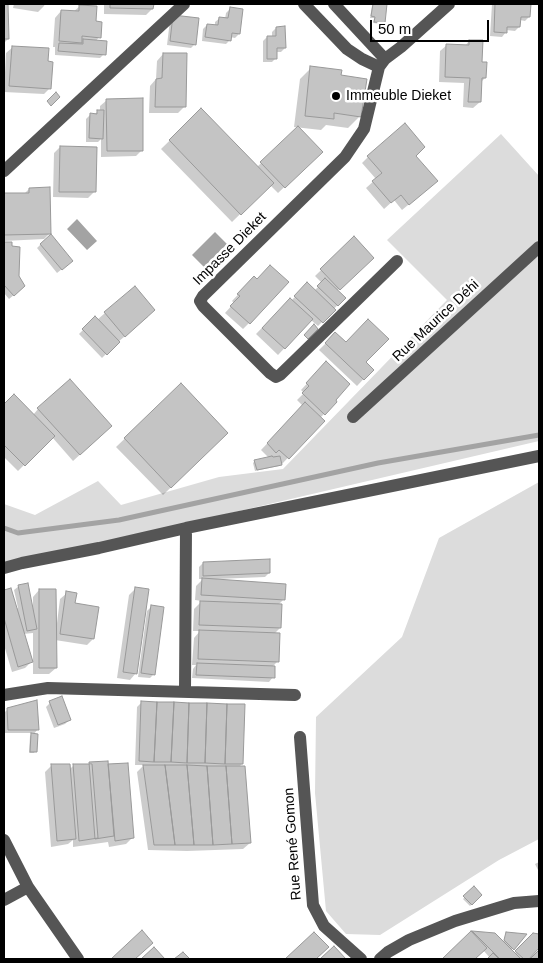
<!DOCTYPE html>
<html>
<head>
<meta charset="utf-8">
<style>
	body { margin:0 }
	#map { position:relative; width:543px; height:963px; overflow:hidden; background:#fff; font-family:Helvetica,sans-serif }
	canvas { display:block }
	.frame { position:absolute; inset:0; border:5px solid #000; pointer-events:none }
	.scale { position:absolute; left:370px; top:20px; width:119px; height:22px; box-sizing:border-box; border:2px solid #000; border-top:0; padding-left:6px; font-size:15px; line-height:18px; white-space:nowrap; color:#000; -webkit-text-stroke:4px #fff; paint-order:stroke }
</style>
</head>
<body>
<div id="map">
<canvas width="543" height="963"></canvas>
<div class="frame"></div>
<div class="scale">50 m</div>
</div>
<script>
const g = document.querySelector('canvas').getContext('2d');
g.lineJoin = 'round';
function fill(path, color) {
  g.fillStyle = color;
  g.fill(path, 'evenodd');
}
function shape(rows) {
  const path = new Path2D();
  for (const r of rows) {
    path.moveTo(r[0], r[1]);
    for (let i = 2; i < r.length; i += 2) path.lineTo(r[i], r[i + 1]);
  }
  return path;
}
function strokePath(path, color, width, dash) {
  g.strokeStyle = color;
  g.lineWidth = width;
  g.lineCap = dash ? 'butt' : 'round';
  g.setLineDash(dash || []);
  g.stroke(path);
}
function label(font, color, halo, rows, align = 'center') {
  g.font = font + ' Helvetica,sans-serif';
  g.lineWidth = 5;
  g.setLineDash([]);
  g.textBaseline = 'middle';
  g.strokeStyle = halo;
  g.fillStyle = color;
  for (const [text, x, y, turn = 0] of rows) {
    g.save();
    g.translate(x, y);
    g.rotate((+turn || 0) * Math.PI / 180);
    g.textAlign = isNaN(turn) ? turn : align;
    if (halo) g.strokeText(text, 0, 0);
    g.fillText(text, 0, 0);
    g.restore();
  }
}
fill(shape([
	[501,134,539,176,539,441,4,566,4,504,35,515,98,481,121,505,219,477,283,469,447,300,387,240],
	[539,482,539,839,499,860,380,935,346,934,326,911,315,793,316,717,402,637,439,538]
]), '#dcdcdc');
fill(shape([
	[77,219,97,241,87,250,67,229],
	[215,232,227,244,204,267,192,255]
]), '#a3a3a3');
fill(shape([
	[4,4,7,4,8,39,4,43],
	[14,4,45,4,44,6,38,12,13,8],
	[104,4,152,4,152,9,146,15,104,14],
	[373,4,386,5,384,23,382,24,373,23,374,18,370,18,372,6],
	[492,4,530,4,529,17,525,21,520,20,519,27,515,31,506,30,506,32,502,37,490,36],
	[80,6,94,22,99,37,96,41,104,54,100,58,55,55,55,47,53,47,55,18,61,11,73,12],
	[230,9,239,34,235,38,230,37,230,40,226,44,202,41,203,29,207,25,215,26,215,22,220,18,225,19,226,13],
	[170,20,195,44,191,48,167,45],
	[276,28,285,48,281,52,276,52,276,58,272,62,263,62,263,41,267,37,272,37,272,32],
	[469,41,481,63,485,78,481,82,480,102,473,108,463,107,464,83,439,82,440,51,447,45,465,46],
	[13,47,47,62,50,88,44,94,4,92,6,53],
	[163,54,184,107,178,113,149,113,150,86,156,79,157,61],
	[311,68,339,76,365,80,359,117,348,128,326,125,321,130,294,127,300,79],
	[107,100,142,150,136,156,101,157,101,139,98,142,86,142,86,119,90,115,94,115,98,111,100,111,100,106],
	[201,110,257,167,298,128,321,152,278,193,270,185,232,222,161,149],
	[60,147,94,192,88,198,53,197,54,153],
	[415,156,430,187,402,210,394,200,384,209,366,188,376,179,362,163,368,157],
	[29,189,50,233,44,239,4,241,4,195,24,194],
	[354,238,372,258,337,291,344,298,322,322,318,326,311,320,278,355,256,334,290,299,291,301,307,284,314,291,322,283,315,276],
	[43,242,67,265,57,273,37,248],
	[4,243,11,244,20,290,9,299,4,293],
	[248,284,249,323,243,329,225,313,234,303,232,301],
	[105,313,148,317,118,342,102,358,79,334,95,318,97,320],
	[335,334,372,370,357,386,319,350],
	[326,363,334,400,336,402,320,418,323,421,282,464,279,466,255,471,253,463,255,461,269,458,261,450,303,406,297,400,304,393,301,390],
	[181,385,227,433,163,495,116,447],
	[14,396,33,415,38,409,105,432,73,461,52,437,18,471,4,457,4,406],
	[203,563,269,573,265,577,217,579,217,581,283,600,278,605,280,628,274,634,277,662,272,667,273,677,269,682,192,678,193,669,196,665,192,665,194,638,200,631,193,631,194,609,202,601,195,600,196,586,203,579,199,579,199,567],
	[19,586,33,609,33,597,39,590,55,623,57,623,60,599,67,593,93,639,87,645,55,640,56,668,49,674,33,674,33,633,23,634,31,662,25,668,12,672,4,645,4,592,10,590,16,609,18,608,14,590],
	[135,589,136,673,130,680,117,678,129,595],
	[151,607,154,674,150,678,138,677,147,611],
	[50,703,69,720,65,724,54,728,46,707],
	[141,703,242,764,238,768,250,843,243,849,187,851,148,850,137,772,144,765,135,765,137,707],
	[8,709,38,729,33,735,35,751,34,753,29,753,30,736,33,733,5,733,4,713],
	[107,763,132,838,126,844,109,847,108,842,73,847,73,840,68,844,51,847,45,772,51,766,69,765,69,770,73,766],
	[539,862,539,872,535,864],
	[474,888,481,895,470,906,463,899],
	[473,932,495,934,503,942,506,934,525,935,511,950,514,954,534,935,539,935,539,946,527,959,489,959,490,958,483,950,474,959,444,959]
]), '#0003');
strokePath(shape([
	[4,528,18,533,119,520,378,463,539,435]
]), '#a3a3a3', 5);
const building = shape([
	[4,4,8,4,9,39,4,39,4,4],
	[110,4,154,4,153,9,110,8,110,4],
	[373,4,387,4,385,23,374,22,375,17,371,16,373,4],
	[495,4,531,4,530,17,521,17,520,27,507,27,507,33,494,32,495,4],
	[79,5,97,6,96,21,102,22,101,38,82,36,82,43,59,41,61,10,79,11,79,5],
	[230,7,243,9,240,34,232,33,231,41,205,37,207,24,218,25,219,17,228,18,230,7],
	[173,15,199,18,196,45,170,41,173,15],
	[285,26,286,48,277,48,277,59,267,59,267,36,276,36,276,27,285,26],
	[83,39,107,41,106,55,58,51,59,43,83,44,83,39],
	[469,40,483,40,482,62,487,62,486,78,482,78,481,102,468,102,470,78,445,77,446,44,469,45,469,40],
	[12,46,49,48,48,61,53,62,51,89,9,86,12,46],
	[163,53,187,53,186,107,155,107,156,79,162,78,163,53],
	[310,66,342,70,341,75,367,79,361,117,334,113,334,119,305,116,310,66],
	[56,92,60,97,51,106,47,101,56,92],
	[143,98,143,151,107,151,106,99,143,98],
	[201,108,274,183,241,215,169,140,201,108],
	[97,110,104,110,103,139,89,138,90,113,97,114,97,110],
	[405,123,425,147,416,156,438,181,409,205,401,195,391,203,372,181,382,173,367,156,405,123],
	[298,126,323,152,285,188,260,162,298,126],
	[60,146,97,147,96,192,59,192,60,146],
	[50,187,51,234,4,235,4,193,29,193,29,188,50,187],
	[51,234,73,261,62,270,40,244,51,234],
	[354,236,374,258,340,290,320,269,354,236],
	[4,242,12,242,12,246,20,247,19,276,25,286,14,296,4,285,4,242],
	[270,265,289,282,250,324,230,306,240,296,237,294,254,276,257,279,270,265],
	[325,278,346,298,338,306,317,286,325,278],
	[307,282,336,310,323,323,294,296,307,282],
	[135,286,155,310,125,337,104,312,135,286],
	[290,298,313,319,285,349,262,328,290,298],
	[95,316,120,342,107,355,82,329,95,316],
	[368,319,389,339,366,362,374,370,364,380,325,343,335,332,346,342,368,319],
	[314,324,318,329,308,339,304,335,314,324],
	[326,361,350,384,336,400,337,402,325,415,302,393,309,386,306,383,326,361],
	[70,379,112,426,80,455,37,408,70,379],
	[181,383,228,433,171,488,124,438,181,383],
	[14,394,55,436,25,466,4,445,4,404,14,394],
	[305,402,325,421,289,459,279,450,276,453,267,443,305,402],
	[272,456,273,457,280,456,282,465,257,470,254,460,272,456],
	[270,559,270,573,203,576,203,562,270,559],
	[202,578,286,584,285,600,201,595,202,578],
	[28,583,37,629,27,631,18,585,28,583],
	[135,587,149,589,137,674,123,672,135,587],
	[11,588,33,662,18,667,4,618,4,590,11,588],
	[39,589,56,589,57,668,39,668,39,589],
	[66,591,77,593,75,603,99,607,94,639,60,634,66,591],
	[200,601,282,604,281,628,199,625,200,601],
	[151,605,164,607,155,675,141,673,151,605],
	[199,630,280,633,279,662,198,659,199,630],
	[197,663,275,666,275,678,196,675,197,663],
	[62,696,71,720,58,725,49,701,62,696],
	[37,700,39,730,8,730,7,708,37,700],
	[141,701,157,702,154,762,139,761,141,701],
	[157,702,174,702,171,762,154,762,157,702],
	[174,702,189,703,187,763,171,762,174,702],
	[189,703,207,703,205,763,187,763,189,703],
	[207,703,227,704,225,764,205,763,207,703],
	[227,704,245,704,243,764,225,764,227,704],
	[31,733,38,734,37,752,30,752,31,733],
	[108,761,114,836,95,839,89,762,108,761],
	[128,763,134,838,115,841,108,764,128,763],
	[51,764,70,764,76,839,57,841,51,764],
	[73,764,92,764,98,838,79,841,73,764],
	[143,765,165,765,175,845,154,845,143,765],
	[165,765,187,765,194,845,175,845,165,765],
	[187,765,207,766,213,845,194,845,187,765],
	[207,766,226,766,232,844,213,845,207,766],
	[226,766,245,766,251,843,232,844,226,766],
	[474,886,482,895,472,905,463,896,474,886],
	[142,930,153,943,135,959,111,959,142,930],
	[471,931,487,948,475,959,442,959,471,931],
	[472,931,495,933,521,959,500,959,472,931],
	[314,932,329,947,316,959,285,959,314,932],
	[506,932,527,934,514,950,504,940,506,932],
	[533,933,539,934,539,948,529,959,524,959,515,951,533,933],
	[334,946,346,959,320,959,334,946],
	[154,947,165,959,141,959,154,947],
	[539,950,539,959,530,959,539,950],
	[183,952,190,959,174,959,183,952],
	[493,953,499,959,487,959,493,953]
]);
fill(building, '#c4c4c4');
strokePath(building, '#999', 1);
strokePath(shape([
	[304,4,347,49,362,59,379,67,385,59,401,47,449,4],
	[334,4,385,59],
	[379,67,364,129,345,157,203,296,200,301,203,306,270,373,276,377,280,375,397,261],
	[4,171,184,4],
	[353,417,539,247],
	[4,568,22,563,99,548,186,528,539,456],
	[185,691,186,528],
	[4,695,48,688,295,695],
	[300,737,313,905,324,926,361,959],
	[4,840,28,887,78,959],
	[4,900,28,887],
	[380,959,388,952,409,940,455,921,514,903,539,901]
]), '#555', 12);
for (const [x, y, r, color] of [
	[336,96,5,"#000"]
]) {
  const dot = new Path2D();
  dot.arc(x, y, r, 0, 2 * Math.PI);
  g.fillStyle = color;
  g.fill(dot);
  strokePath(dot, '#fff', 2);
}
label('14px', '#000', '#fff', [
	["Immeuble Dieket",346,96]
], 'left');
label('14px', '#000', '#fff', [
	["Impasse Dieket",230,249,-45],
	["Rue Maurice Déhi",436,321,-43],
	["Rue René Gomon",293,844,-94]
]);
</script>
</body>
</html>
